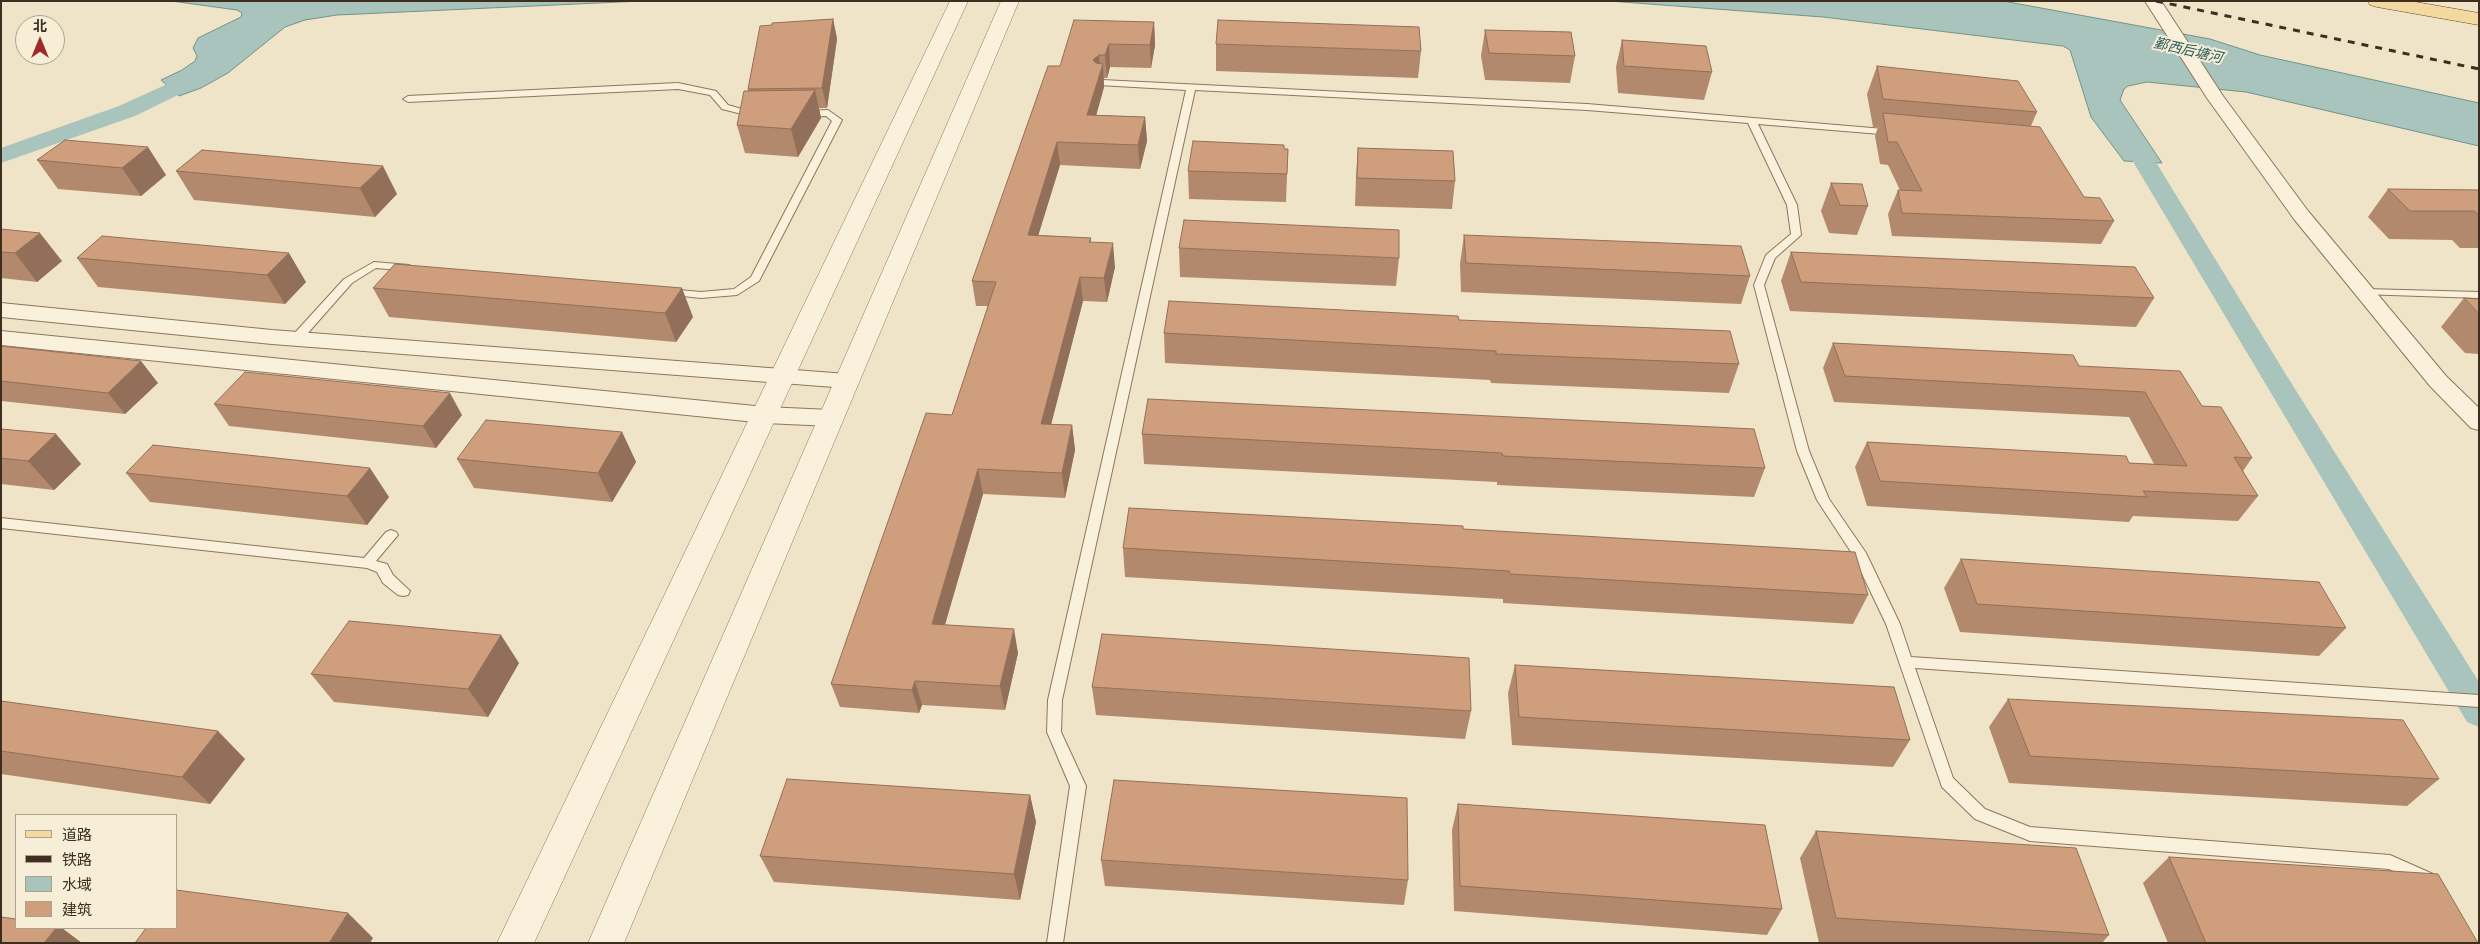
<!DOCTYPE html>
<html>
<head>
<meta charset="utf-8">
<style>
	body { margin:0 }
	#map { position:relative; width:2480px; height:944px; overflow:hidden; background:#f0e4c8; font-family:"Noto Serif","Noto Sans SC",serif }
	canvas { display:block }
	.frame { position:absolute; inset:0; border:2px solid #3d2e20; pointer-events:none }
	.legend { position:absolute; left:15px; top:814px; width:162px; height:115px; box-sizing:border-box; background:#f7eed8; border:1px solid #ada18e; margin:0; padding:6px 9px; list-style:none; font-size:15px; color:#3d2e20 }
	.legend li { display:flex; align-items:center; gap:10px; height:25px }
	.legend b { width:25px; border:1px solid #ada18e }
	.north { position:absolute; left:15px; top:15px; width:50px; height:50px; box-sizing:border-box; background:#f7eed8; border:1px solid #ada18e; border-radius:50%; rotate:0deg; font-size:14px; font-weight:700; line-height:20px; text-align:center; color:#3d2e20 }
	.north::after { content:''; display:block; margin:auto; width:18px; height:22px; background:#9e2a2b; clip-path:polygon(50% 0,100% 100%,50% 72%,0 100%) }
</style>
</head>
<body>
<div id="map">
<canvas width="2480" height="944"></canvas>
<div class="frame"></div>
<ul class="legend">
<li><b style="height:6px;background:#f3d9a0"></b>道路</li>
<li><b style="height:6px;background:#3d2e20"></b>铁路</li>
<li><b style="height:14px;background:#a9c4bc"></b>水域</li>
<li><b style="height:14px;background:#cf9f7d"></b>建筑</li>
</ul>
<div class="north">北</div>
</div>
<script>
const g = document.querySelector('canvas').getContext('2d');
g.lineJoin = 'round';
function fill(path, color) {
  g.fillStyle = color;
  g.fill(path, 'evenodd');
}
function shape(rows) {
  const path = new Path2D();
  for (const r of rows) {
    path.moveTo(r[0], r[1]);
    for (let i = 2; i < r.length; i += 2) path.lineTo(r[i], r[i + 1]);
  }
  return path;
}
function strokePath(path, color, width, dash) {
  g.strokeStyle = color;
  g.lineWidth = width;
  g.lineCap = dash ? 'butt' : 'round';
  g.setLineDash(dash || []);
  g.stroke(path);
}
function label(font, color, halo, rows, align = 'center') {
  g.font = font + ' "Noto Serif","Noto Sans SC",serif';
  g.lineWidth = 4;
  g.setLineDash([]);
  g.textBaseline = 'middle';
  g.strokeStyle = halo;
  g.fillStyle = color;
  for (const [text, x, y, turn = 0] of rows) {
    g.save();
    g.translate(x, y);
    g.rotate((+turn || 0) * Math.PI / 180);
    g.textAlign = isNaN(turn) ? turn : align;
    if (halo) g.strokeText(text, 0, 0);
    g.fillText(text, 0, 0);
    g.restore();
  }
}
const water = shape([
	[171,1,642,1,337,15,305,20,285,27,228,73,201,88,179,96,161,80,182,70,195,61,197,56,193,48,198,38,241,17,242,13,237,10,171,1],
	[1609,1,2003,1,2210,39,2260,55,2479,103,2479,146,2246,92,2147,82,2128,86,2124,89,2120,100,2162,163,2124,161,2091,117,2070,50,2063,46,1823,17,1609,1]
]);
fill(water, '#a9c4bc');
strokePath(water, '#6f938a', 1);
fill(shape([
	[209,65,217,66,220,71,217,76,135,116,1,163,1,148,119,106,209,65],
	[2124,121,2132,123,2135,128,2285,373,2479,682,2479,727,2467,722,2113,128,2116,123,2124,121]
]), '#a9c4bc');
const service = shape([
	[1102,80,1587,104,1896,130,1898,132,1893,135,1758,124,1797,205,1801,235,1775,258,1764,285,1809,451,1829,499,1866,553,1900,624,1911,657,2479,695,2479,707,1915,668,1953,778,1985,809,2030,827,2390,855,2433,874,2435,879,2433,884,2427,886,2389,869,2030,841,1975,819,1942,787,1886,624,1853,555,1817,500,1797,451,1754,285,1766,255,1791,234,1787,205,1748,123,1587,110,1195,90,1062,700,1061,732,1086,786,1063,943,1047,943,1070,786,1047,732,1048,700,1186,90,1099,85,1097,83,1102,80],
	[678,83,716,91,728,105,759,114,754,117,722,109,710,95,678,89,408,102,403,99,408,96,678,83],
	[828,110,842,120,759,281,737,295,701,298,664,294,663,292,668,289,701,292,734,289,751,277,832,121,826,116,804,117,799,114,804,111,828,110],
	[374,262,409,265,414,268,409,271,376,268,352,283,300,342,292,342,290,339,292,336,344,279,374,262],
	[2365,289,2479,292,2479,298,2361,294,2360,292,2365,289],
	[1,518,364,558,386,532,391,530,396,532,398,535,376,561,387,564,393,575,410,591,408,595,403,596,398,595,383,583,377,572,367,568,1,528,1,518]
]);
const minor = shape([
	[2145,1,2161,1,2223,96,2308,211,2446,376,2479,408,2479,430,2471,428,2430,386,2294,219,2207,98,2145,1],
	[1,303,272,330,847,374,855,376,858,381,855,386,847,388,272,344,1,317,1,303],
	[1,331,765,407,831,410,839,412,842,418,839,424,831,426,765,423,1,345,1,331]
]);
const tertiary = shape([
	[950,1,968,1,534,943,497,943,950,1],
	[1001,1,1019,1,624,943,588,943,1001,1]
]);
const primary = shape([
	[2368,1,2410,1,2479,13,2479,25,2377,7,2370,5,2368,1]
]);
strokePath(service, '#8d765c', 2);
strokePath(minor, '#8d765c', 2);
strokePath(tertiary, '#8d765c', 1);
strokePath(primary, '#5b4430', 1);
fill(service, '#faf1dc');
fill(minor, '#faf1dc');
fill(tertiary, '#faf1dc');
fill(primary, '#f3d9a0');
strokePath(shape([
	[2156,1,2479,69]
]), '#3d2e20', 3, [7, 7]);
fill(shape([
	[833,19,837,39,827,108,819,108,821,118,798,157,745,153,737,125,748,91,748,89,772,25],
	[1154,22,1155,45,1151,68,1110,67,1107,78,1104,78,1104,87,1096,115,1145,117,1147,141,1140,169,1060,165,1038,235,1091,238,1091,242,1115,267,1107,302,1083,301,1051,424,1072,425,1075,450,1065,498,983,494,945,625,1018,653,1005,710,922,705,919,713,840,707,831,684,952,415,988,306,976,306,972,281,1060,66],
	[1485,30,1575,56,1570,83,1485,80,1481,56],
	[1622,40,1712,72,1704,100,1618,93,1616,67],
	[1216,44,1421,51,1418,78,1216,71],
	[1877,66,2037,112,2031,126,2084,197,2114,221,2101,244,1892,236,1888,214,1898,190,1900,190,1888,165,1880,164,1875,136,1878,127,1873,127,1867,94],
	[65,140,166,175,141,196,58,189,37,160],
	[1358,148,1455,181,1452,209,1355,206,1356,176],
	[1284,149,1288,149,1286,202,1189,199,1188,171],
	[202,150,397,194,375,217,194,200,176,171],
	[1831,183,1868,206,1857,235,1829,233,1821,211],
	[2388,189,2479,190,2479,248,2460,248,2452,240,2389,239,2368,217],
	[1,229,62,261,37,282,1,278],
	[1464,235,1750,276,1741,304,1461,292,1460,264],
	[102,236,306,282,285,304,98,287,77,258],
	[1179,248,1399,258,1396,286,1180,277],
	[1791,252,2154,298,2136,327,1790,311,1781,281],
	[395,264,693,317,676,342,389,317,373,288],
	[2464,298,2479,299,2479,354,2465,353,2441,327],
	[1459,320,1739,364,1729,393,1491,383,1490,380,1165,363,1164,333],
	[1833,343,2079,366,2202,406,2252,458,2243,471,2258,496,2238,521,2133,516,2129,522,1867,506,1855,467,1867,442,2129,463,2154,464,2129,417,1834,402,1823,368],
	[1,346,158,383,125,414,1,401],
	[1148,399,1765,468,1754,497,1497,485,1497,482,1144,464,1142,434],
	[214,404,462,415,436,448,229,426],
	[1,429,56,434,81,464,54,490,1,484],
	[622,432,636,462,612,502,474,488,457,459],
	[126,473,389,497,367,525,150,502],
	[1463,529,1868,595,1853,624,1503,603,1503,599,1125,577,1123,548],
	[1961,559,2346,628,2319,656,1960,632,1944,588],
	[519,663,488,717,334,702,311,674],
	[1515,665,1910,740,1893,767,1512,745,1508,693],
	[1092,687,1471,711,1465,739,1096,715],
	[2008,699,2439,779,2407,806,2009,783,1989,727],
	[1,701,245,759,210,804,1,774],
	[1030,795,1036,822,1020,900,774,882,760,856],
	[1458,804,1782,909,1767,935,1454,911,1452,830],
	[1816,831,2109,935,2102,943,1819,943,1800,858],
	[2169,857,2478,943,2168,943,2143,883],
	[1101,860,1408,880,1404,905,1105,886]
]), '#b2896c');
fill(shape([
	[833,19,837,39,827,108,822,88],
	[1154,22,1155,45,1151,68,1150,45],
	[1109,44,1110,67,1107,78,1105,55],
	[1099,55,1100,71,1103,64,1104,87,1090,138,1087,115,1093,60],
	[815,90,821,118,798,157,791,129],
	[1145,117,1147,141,1140,169,1138,145],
	[1057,142,1060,165,1031,259,1028,235],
	[148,147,166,175,141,196,122,168],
	[383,166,397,194,375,217,360,188],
	[40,233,62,261,37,282,15,253],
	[1113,243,1115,267,1107,302,1104,278],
	[289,253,306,282,285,304,267,275],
	[1080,277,1083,301,1045,448,1041,424],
	[682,288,693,317,676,342,665,313],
	[141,361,158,383,125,414,108,393],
	[450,393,462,415,436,448,423,426],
	[1072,425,1075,450,1065,498,1062,473],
	[622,432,636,462,612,502,598,473],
	[56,434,81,464,54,490,28,461],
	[370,468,389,497,367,525,347,496],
	[978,469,983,494,938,648,932,624],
	[1014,629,1018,653,1005,710,1000,686],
	[501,635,519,663,488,717,468,689],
	[915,681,922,705,919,713,912,690],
	[218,731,245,759,210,804,182,777],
	[1030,795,1036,822,1020,900,1014,874],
	[348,913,373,938,370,943,329,943],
	[56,928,62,928,82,943,44,943]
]), '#916f58');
const building = shape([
	[833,19,822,88,748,89,760,26,772,25,772,23,833,19],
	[1074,20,1154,22,1150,45,1109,44,1105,55,1099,55,1093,60,1096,63,1103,64,1087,115,1145,117,1138,145,1057,142,1028,235,1091,238,1089,242,1113,243,1104,278,1080,277,1041,424,1072,425,1062,473,978,469,932,624,1014,629,1000,686,915,681,912,690,831,684,926,413,952,415,996,282,972,281,1048,66,1060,66,1074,20],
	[1218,20,1419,27,1421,51,1216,44,1218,20],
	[1485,30,1571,32,1575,56,1489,53,1485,30],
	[1622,40,1706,46,1712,72,1624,66,1622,40],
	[1877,66,2018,81,2037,112,1883,99,1877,66],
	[815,90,791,129,737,125,744,91,815,90],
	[1883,113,2040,127,2084,197,2100,198,2114,221,1902,213,1898,190,1922,191,1897,142,1888,142,1883,113],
	[65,140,148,147,122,168,37,160,65,140],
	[1193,141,1284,145,1284,149,1288,149,1287,174,1188,171,1193,141],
	[1358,148,1453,151,1455,181,1357,178,1358,148],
	[202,150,383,166,360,188,176,171,202,150],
	[1831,183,1862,184,1868,206,1840,205,1831,183],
	[2388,189,2479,190,2479,215,2474,211,2410,211,2388,189],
	[1184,220,1399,230,1399,258,1179,248,1184,220],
	[1,229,40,233,15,253,1,252,1,229],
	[1464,235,1741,246,1750,276,1466,263,1464,235],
	[102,236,289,253,267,275,77,258,102,236],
	[1791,252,2135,267,2154,298,1801,282,1791,252],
	[395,264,682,288,665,313,373,288,395,264],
	[2464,298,2479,299,2479,314,2464,298],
	[1169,301,1458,316,1459,320,1730,331,1739,364,1496,354,1496,351,1164,333,1169,301],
	[1833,343,2073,355,2079,366,2180,371,2202,406,2221,407,2252,458,2234,457,2258,496,2143,491,2147,497,1880,481,1867,442,2126,456,2129,463,2187,466,2145,392,1845,376,1833,343],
	[1,346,141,361,108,393,1,381,1,346],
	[245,372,450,393,423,426,214,404,245,372],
	[1148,399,1754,429,1765,468,1503,456,1502,453,1142,434,1148,399],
	[486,420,622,432,598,473,457,459,486,420],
	[1,429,56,434,28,461,1,458,1,429],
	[153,445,370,468,347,496,126,473,153,445],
	[1129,508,1463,526,1463,529,1855,552,1868,595,1510,574,1509,571,1123,548,1129,508],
	[1961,559,2319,582,2346,628,1977,604,1961,559],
	[349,621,501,635,468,689,311,674,349,621],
	[1102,634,1469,658,1471,711,1092,687,1102,634],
	[1515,665,1894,687,1910,740,1519,717,1515,665],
	[2008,699,2403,720,2439,779,2030,756,2008,699],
	[1,701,218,731,182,777,1,751,1,701],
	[787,779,1030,795,1014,874,760,856,787,779],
	[1114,780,1407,798,1408,880,1101,860,1114,780],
	[1458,804,1765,825,1782,909,1460,886,1458,804],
	[1816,831,2076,848,2109,935,1836,918,1816,831],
	[2169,857,2438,874,2478,943,2206,943,2169,857],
	[176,890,348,913,329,943,135,943,146,928,176,928,176,890],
	[1,917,16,919,16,928,56,928,44,943,1,943,1,917]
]);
fill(building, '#cf9f7d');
strokePath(building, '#916f58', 1);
label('italic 14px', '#2f5d5a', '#f7eed8', [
	["鄞西后塘河",2188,51,13]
]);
</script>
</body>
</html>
